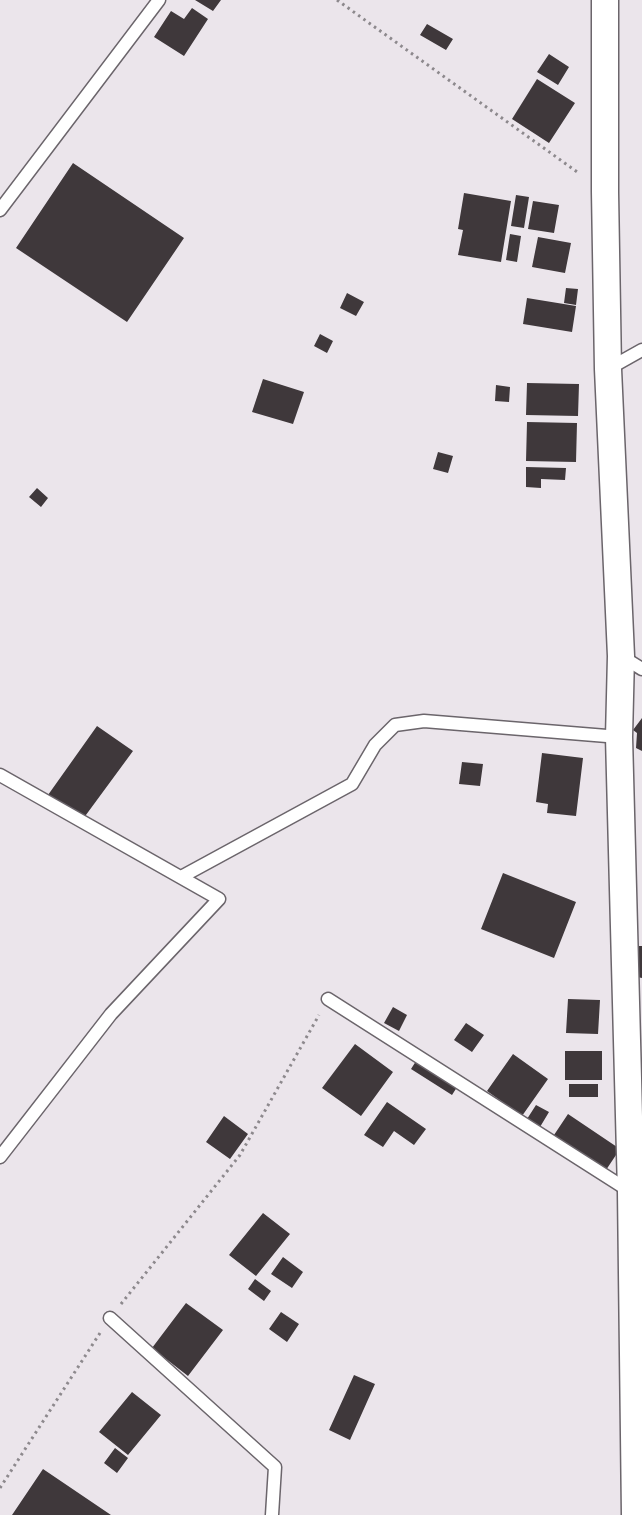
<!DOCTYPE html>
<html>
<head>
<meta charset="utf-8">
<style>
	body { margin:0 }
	canvas { display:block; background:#ebe5eb }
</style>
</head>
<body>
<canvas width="642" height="1515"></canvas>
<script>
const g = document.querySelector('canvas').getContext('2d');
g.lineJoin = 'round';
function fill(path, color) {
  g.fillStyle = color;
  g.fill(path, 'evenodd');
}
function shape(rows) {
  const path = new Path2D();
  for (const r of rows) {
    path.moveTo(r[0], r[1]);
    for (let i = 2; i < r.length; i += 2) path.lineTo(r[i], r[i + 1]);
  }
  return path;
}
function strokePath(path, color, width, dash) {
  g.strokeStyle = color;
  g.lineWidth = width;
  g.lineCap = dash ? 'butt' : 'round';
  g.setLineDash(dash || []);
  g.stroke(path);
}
fill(shape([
	[195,0,221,0,213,11],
	[192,8,208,19,184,56,154,37,171,11,184,19],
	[427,24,453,39,446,50,420,35],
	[549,54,569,67,558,85,537,72],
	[537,79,575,103,549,143,512,119],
	[73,163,184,238,127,322,16,248],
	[464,193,511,201,501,262,458,255,463,230,458,229],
	[516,195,529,197,524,228,511,226],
	[533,201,559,205,554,233,528,229],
	[510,234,521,236,517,262,506,260],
	[538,237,571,243,565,273,532,267],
	[566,288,578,289,576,305,564,303],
	[347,293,364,302,356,316,340,308],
	[527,298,576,306,572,332,523,324],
	[320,334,333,341,327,353,314,346],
	[263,379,304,392,293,424,252,412],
	[527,383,579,384,578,416,526,415],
	[496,385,510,387,509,402,495,401],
	[527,422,577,423,576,462,526,461],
	[438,452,453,456,448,473,433,469],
	[526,467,566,468,565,480,541,479,541,488,526,487],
	[37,488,48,498,41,507,29,497],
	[642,718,642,751,636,748,637,733,633,730],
	[97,726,133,751,83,819,48,795],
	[542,753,583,758,576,816,547,813,548,804,536,802],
	[462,762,483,764,480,786,459,784],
	[503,873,576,902,554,958,481,929],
	[637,946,642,946,642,978,637,977],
	[568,999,600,1000,598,1034,566,1033],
	[393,1007,407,1015,399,1031,384,1023],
	[466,1023,484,1035,472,1052,454,1040],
	[355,1044,393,1072,361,1116,322,1088],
	[565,1051,602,1051,602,1080,565,1080],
	[513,1054,548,1079,522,1116,487,1091],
	[418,1058,459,1084,452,1095,411,1069],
	[569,1084,598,1084,598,1097,569,1097],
	[387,1102,426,1129,414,1145,394,1131,383,1147,364,1135],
	[536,1105,549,1112,540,1127,527,1119],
	[568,1114,620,1149,604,1173,552,1138],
	[224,1116,248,1134,230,1159,206,1142],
	[263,1213,290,1234,256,1276,229,1255],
	[283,1257,303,1272,292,1288,271,1274],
	[255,1279,271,1291,264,1301,248,1289],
	[186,1303,223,1330,188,1376,152,1348],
	[281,1312,299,1324,287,1342,269,1329],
	[354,1375,375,1384,350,1440,329,1430],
	[132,1392,161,1415,128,1455,99,1432],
	[115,1448,128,1458,117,1473,104,1463],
	[43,1469,111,1515,12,1515]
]), '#3f383b');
const lane = shape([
	[0,210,159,0],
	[608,369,642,350],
	[621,656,642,669],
	[0,775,219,899,111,1014,0,1157],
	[181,877,352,784,375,745,395,725,424,721,619,737],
	[328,999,631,1192],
	[110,1318,275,1467,272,1515]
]);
const street = shape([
	[605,0,605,192,608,369,621,656,619,737,631,1192,635,1515]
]);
strokePath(lane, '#6b656b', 15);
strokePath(street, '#6b656b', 29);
strokePath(shape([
	[337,0,580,174],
	[121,1304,240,1155,319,1015],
	[0,1488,100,1333]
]), '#8d898d', 3, [2.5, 4]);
strokePath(lane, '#fff', 12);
strokePath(street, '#fff', 26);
</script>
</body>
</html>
